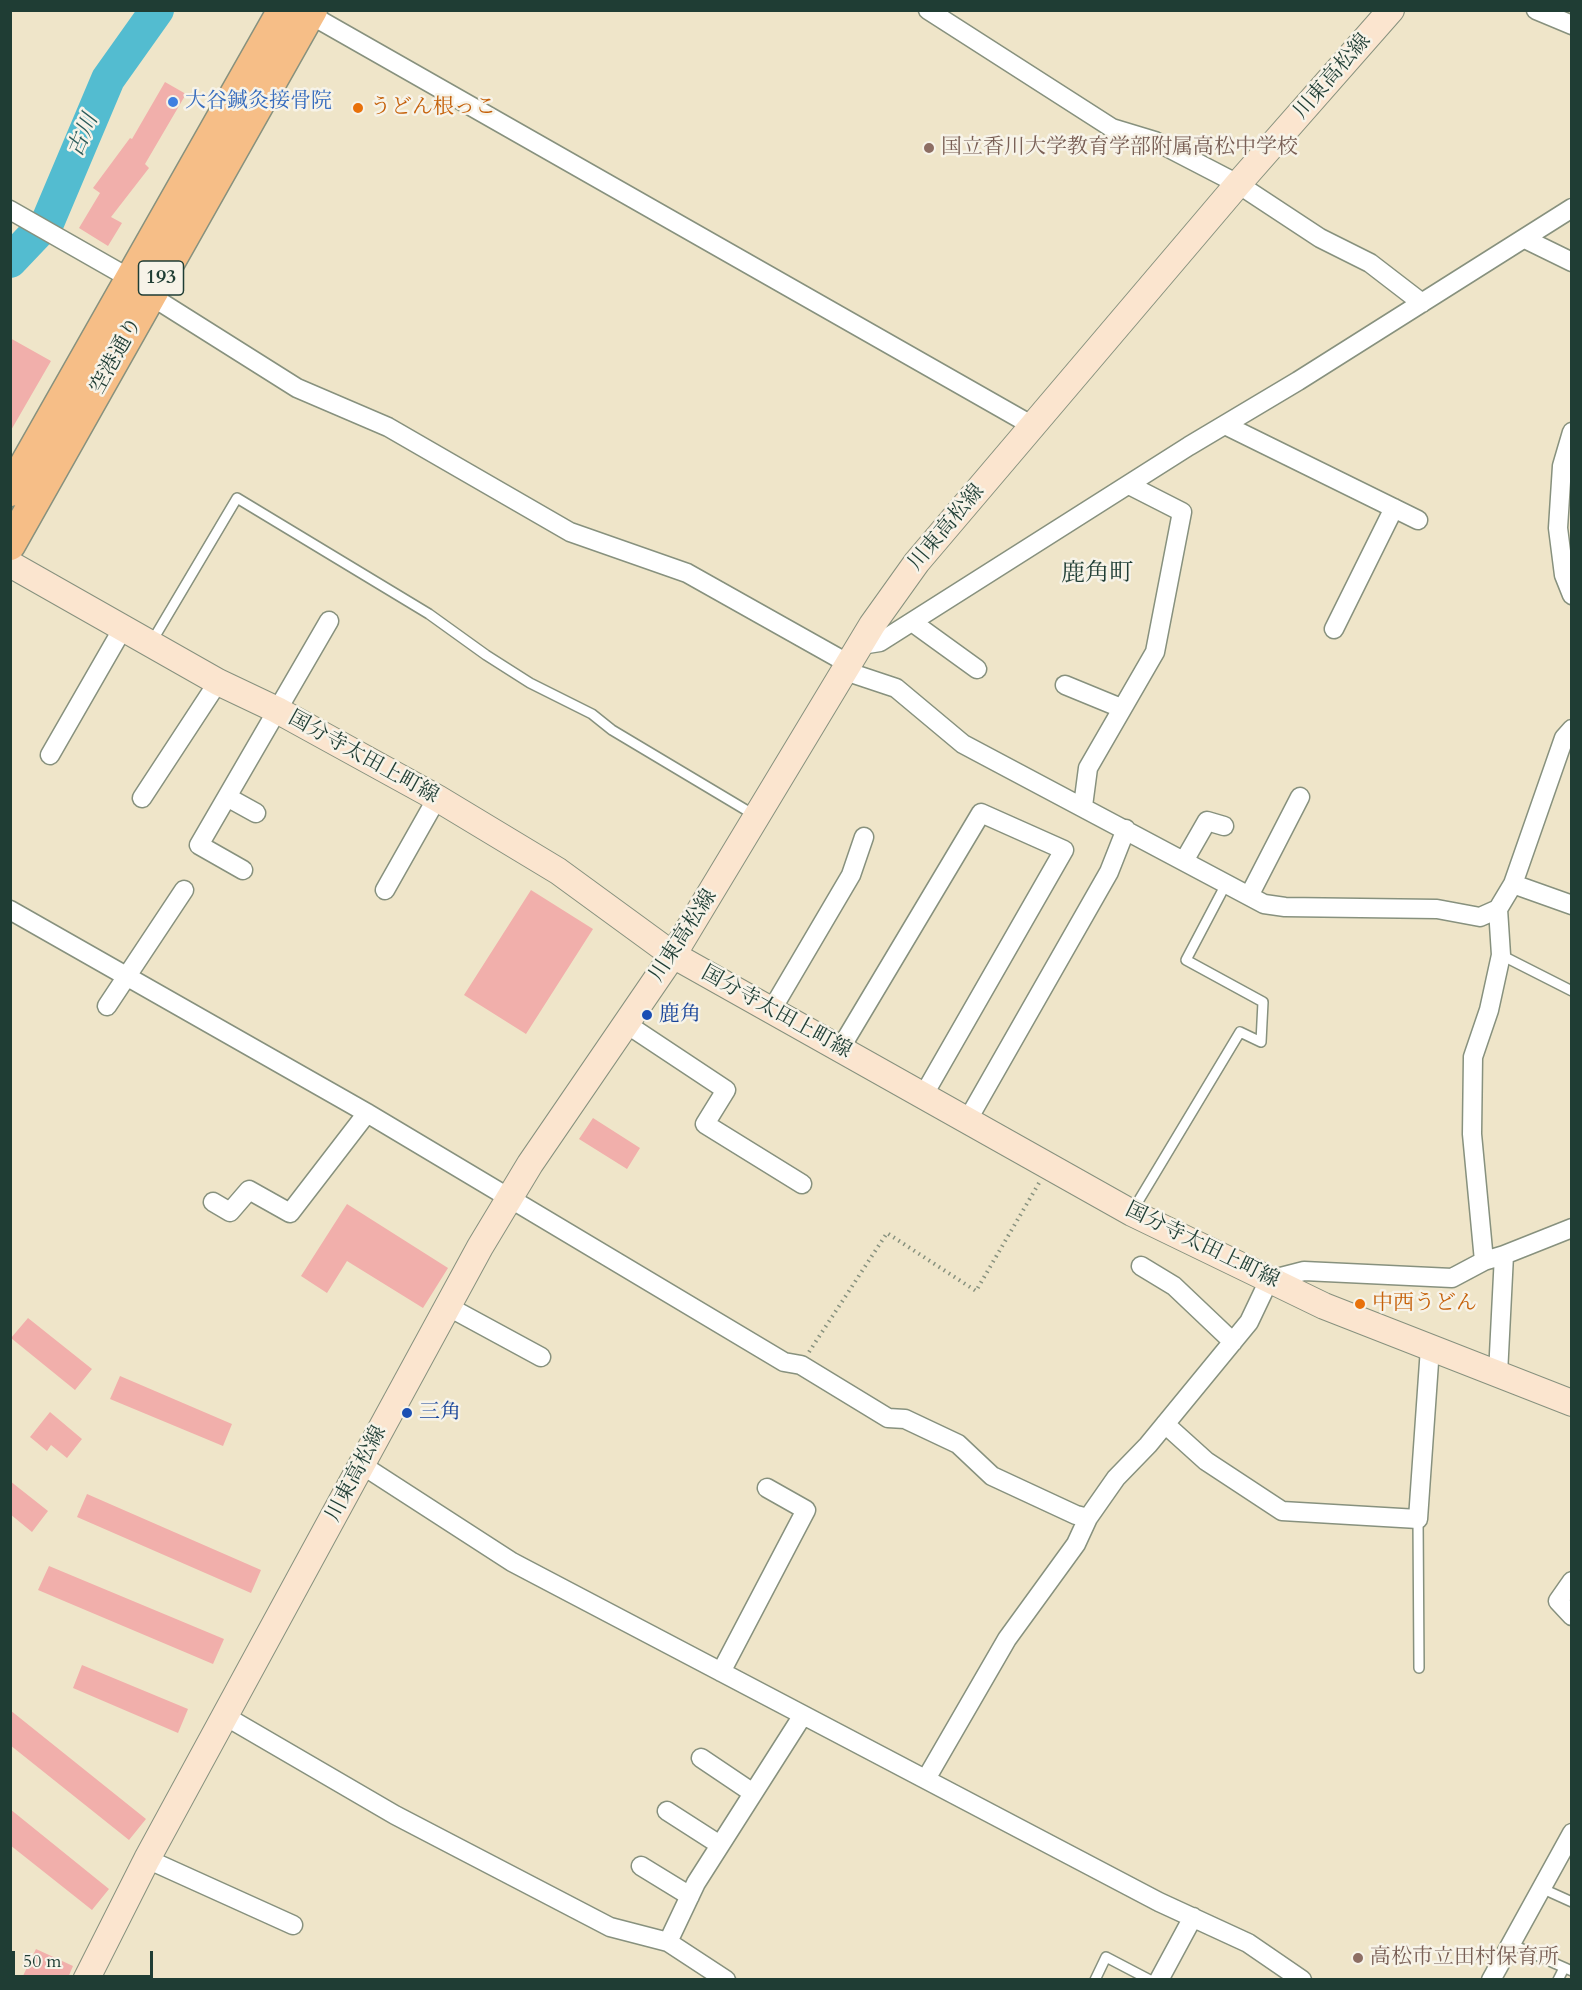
<!DOCTYPE html>
<html>
<head>
<meta charset="utf-8">
<style>
	body { margin:0 }
	#map { position:relative; width:1582px; height:1990px; overflow:hidden; background:#efe5c9; font-family:Cardo,serif }
	canvas { display:block }
	.frame { position:absolute; inset:0; border:12px solid #1f3d34; pointer-events:none }
	.scale { position:absolute; left:12px; top:1951px; width:141px; height:27px; box-sizing:border-box; border:3px solid #1f3d34; border-top:0; padding-left:8px; font-size:18px; line-height:21px; white-space:nowrap; color:#1f3d34; -webkit-text-stroke:4px #f7f3e8; paint-order:stroke }
</style>
</head>
<body>
<div id="map">
<canvas width="1582" height="1990"></canvas>
<div class="frame"></div>
<div class="scale">50 m</div>
</div>
<script>
const g = document.querySelector('canvas').getContext('2d');
g.lineJoin = 'round';
function shape(rows) {
  const path = new Path2D();
  for (const r of rows) {
    path.moveTo(r[0], r[1]);
    for (let i = 2; i < r.length; i += 2) path.lineTo(r[i], r[i + 1]);
  }
  return path;
}
function strokePath(path, color, width, dash) {
  g.strokeStyle = color;
  g.lineWidth = width;
  g.lineCap = dash ? 'butt' : 'round';
  g.setLineDash(dash || []);
  g.stroke(path);
}
function fill(path, color) {
  g.fillStyle = color;
  g.fill(path, 'evenodd');
}
function label(font, color, halo, rows, align = 'center') {
  g.font = font + ' Cardo,"Noto Serif JP",serif';
  g.lineWidth = 5;
  g.setLineDash([]);
  g.textBaseline = 'middle';
  g.strokeStyle = halo;
  g.fillStyle = color;
  for (const [text, x, y, turn = 0] of rows) {
    g.save();
    g.translate(x, y);
    g.rotate((+turn || 0) * Math.PI / 180);
    g.textAlign = isNaN(turn) ? turn : align;
    if (halo) g.strokeText(text, 0, 0);
    g.fillText(text, 0, 0);
    g.restore();
  }
}
strokePath(shape([
	[10,261,48,221,108,79,157,10]
]), '#53bcd0', 34);
fill(shape([
	[165,82,186,94,145,164,149,168,111,217,122,223,108,246,79,228,100,193,93,188,130,138,132,139],
	[10,338,51,361,10,432],
	[531,890,593,929,526,1034,464,995],
	[593,1118,640,1148,627,1169,579,1139],
	[347,1204,448,1268,423,1308,347,1261,327,1293,301,1276],
	[28,1318,92,1369,75,1390,11,1338],
	[120,1376,232,1424,223,1446,110,1399],
	[50,1412,82,1439,67,1458,51,1445,47,1451,30,1437],
	[10,1481,48,1511,32,1532,10,1514],
	[87,1494,261,1570,251,1593,77,1517],
	[49,1566,224,1639,213,1664,38,1590],
	[82,1665,188,1709,178,1733,73,1688],
	[10,1710,146,1819,129,1840,10,1745],
	[10,1809,109,1889,92,1910,10,1845],
	[36,1949,73,1966,67,1980,21,1980]
]), '#f1afab');
const service = shape([
	[151,643,237,498,429,614,486,655,530,683,592,714,612,730,756,816],
	[1501,955,1572,991],
	[1133,1210,1240,1032,1261,1042,1263,1002,1186,960,1226,884],
	[1418,1519,1419,1668],
	[1541,1888,1572,1902],
	[1511,1944,1572,1971],
	[1095,1980,1106,1957,1150,1980],
	[1558,1980,1564,1968]
]);
const minor = shape([
	[302,10,1033,426],
	[928,10,1112,128,1155,141,1238,184,1320,238,1370,263,1422,303],
	[1536,10,1572,25],
	[10,210,131,279],
	[1525,239,1572,262],
	[151,296,297,388,388,427,570,532,687,573,849,664],
	[1225,425,1418,520],
	[1572,432,1562,466,1558,528,1564,575,1572,595],
	[912,622,977,669],
	[1334,629,1394,508],
	[861,645,880,642,1189,446,1298,381,1572,208],
	[845,671,896,688,963,744,1264,904,1285,907,1437,909,1480,917,1498,909,1513,884,1564,738,1572,729],
	[1065,685,1121,708],
	[50,755,123,628],
	[227,797,256,813],
	[142,798,218,682],
	[1083,806,1088,768,1155,652,1182,512,1129,485],
	[1184,861,1207,821,1224,826],
	[243,870,199,845,329,621],
	[1513,884,1572,905],
	[385,890,437,798],
	[1249,896,1300,797],
	[1498,909,1501,955,1489,1010,1473,1057,1472,1134,1484,1261,1504,1255],
	[10,910,367,1113,784,1362,801,1365,888,1418,905,1419,958,1444,992,1476,1076,1515,1088,1518],
	[107,1006,184,890],
	[771,1011,851,875,864,837],
	[625,1023,726,1090,705,1124,802,1184],
	[840,1049,981,813,1064,850,923,1096],
	[967,1121,1109,872,1126,829],
	[213,1202,230,1212,249,1190,290,1213,367,1113],
	[1141,1266,1174,1286,1233,1342],
	[447,1306,541,1357],
	[1498,1374,1504,1255,1572,1228],
	[1165,1424,1206,1461,1282,1511,1418,1519,1430,1348],
	[362,1465,512,1562,1159,1902,1248,1943,1302,1980],
	[1572,1581,1558,1601,1572,1616],
	[721,1672,806,1510,767,1488],
	[225,1716,395,1815,610,1927,668,1942,726,1980],
	[701,1758,753,1793],
	[926,1779,1007,1639,1076,1544,1088,1518,1116,1478,1148,1445,1249,1322,1269,1280,1304,1271,1452,1278,1484,1261],
	[667,1811,720,1845],
	[147,1859,293,1925],
	[641,1866,690,1896],
	[668,1942,696,1883,803,1715],
	[1159,1980,1193,1917],
	[1491,1980,1572,1833]
]);
const secondary = shape([
	[10,564,218,682,277,710,437,798,558,871,673,955,1132,1213,1324,1306,1572,1403],
	[86,1980,147,1859,480,1247,530,1164,673,955,872,625,917,562,1238,184,1391,10]
]);
const trunk = shape([
	[10,491,283,10],
	[10,545,312,10]
]);
strokePath(service, '#87917e', 12);
strokePath(minor, '#87917e', 21);
strokePath(secondary, '#87917e', 28);
strokePath(trunk, '#87917e', 33);
strokePath(shape([
	[809,1352,887,1233,976,1291,1039,1183]
]), '#87917e', 4, [1.5, 4.5]);
strokePath(service, '#fff', 9);
strokePath(minor, '#fff', 18);
strokePath(secondary, '#fbe5cf', 26);
strokePath(trunk, '#f6be87', 30);
for (const [x, y, r, color] of [
	[173,102,6,"#3f7fe0"],
	[358,108,6,"#e8710a"],
	[929,148,6,"#8d6e63"],
	[647,1015,6,"#1a4fb4"],
	[1360,1304,6,"#e8710a"],
	[407,1413,6,"#1a4fb4"],
	[1358,1958,6,"#8d6e63"]
]) {
  const dot = new Path2D();
  dot.arc(x, y, r, 0, 2 * Math.PI);
  g.fillStyle = color;
  g.fill(dot);
  strokePath(dot, '#f7f3e8', 2);
}
for (const [x, y, w] of [
	[161,278,45]
]) {
  const box = new Path2D();
  box.roundRect(x - w / 2, y - 17, w, 34, 4.5);
  g.fillStyle = '#f7f3e8';
  g.fill(box);
  strokePath(box, '#1f3d34', 1.5);
}
label('bold 20px', '#1f3d34', null, [
	["193",161,278]
]);
label('21px', '#1f3d34', '#f7f3e8', [
	["川東高松線",1333,77,-49],
	["空港通り",117,356,-61],
	["川東高松線",947,528,-50],
	["国分寺太田上町線",363,758,29],
	["川東高松線",684,936,-57],
	["国分寺太田上町線",776,1013,29],
	["国分寺太田上町線",1202,1246,26],
	["川東高松線",357,1474,-62]
]);
label('21px', '#366cbe', '#f7f3e8', [
	["大谷鍼灸接骨院",185,102]
], 'left');
label('21px', '#c56008', '#f7f3e8', [
	["うどん根っこ",370,108],
	["中西うどん",1372,1304]
], 'left');
label('21px', '#785e54', '#f7f3e8', [
	["国立香川大学教育学部附属高松中学校",941,148],
	["高松市立田村保育所",1370,1958]
], 'left');
label('21px', '#164399', '#f7f3e8', [
	["鹿角",659,1015],
	["三角",419,1413]
], 'left');
label('italic 22px', '#2c5d5b', '#f7f3e8', [
	["古川",84,136,-67]
]);
label('24px', '#1f3d34', '#f7f3e8', [
	["鹿角町",1097,574]
]);
</script>
</body>
</html>
